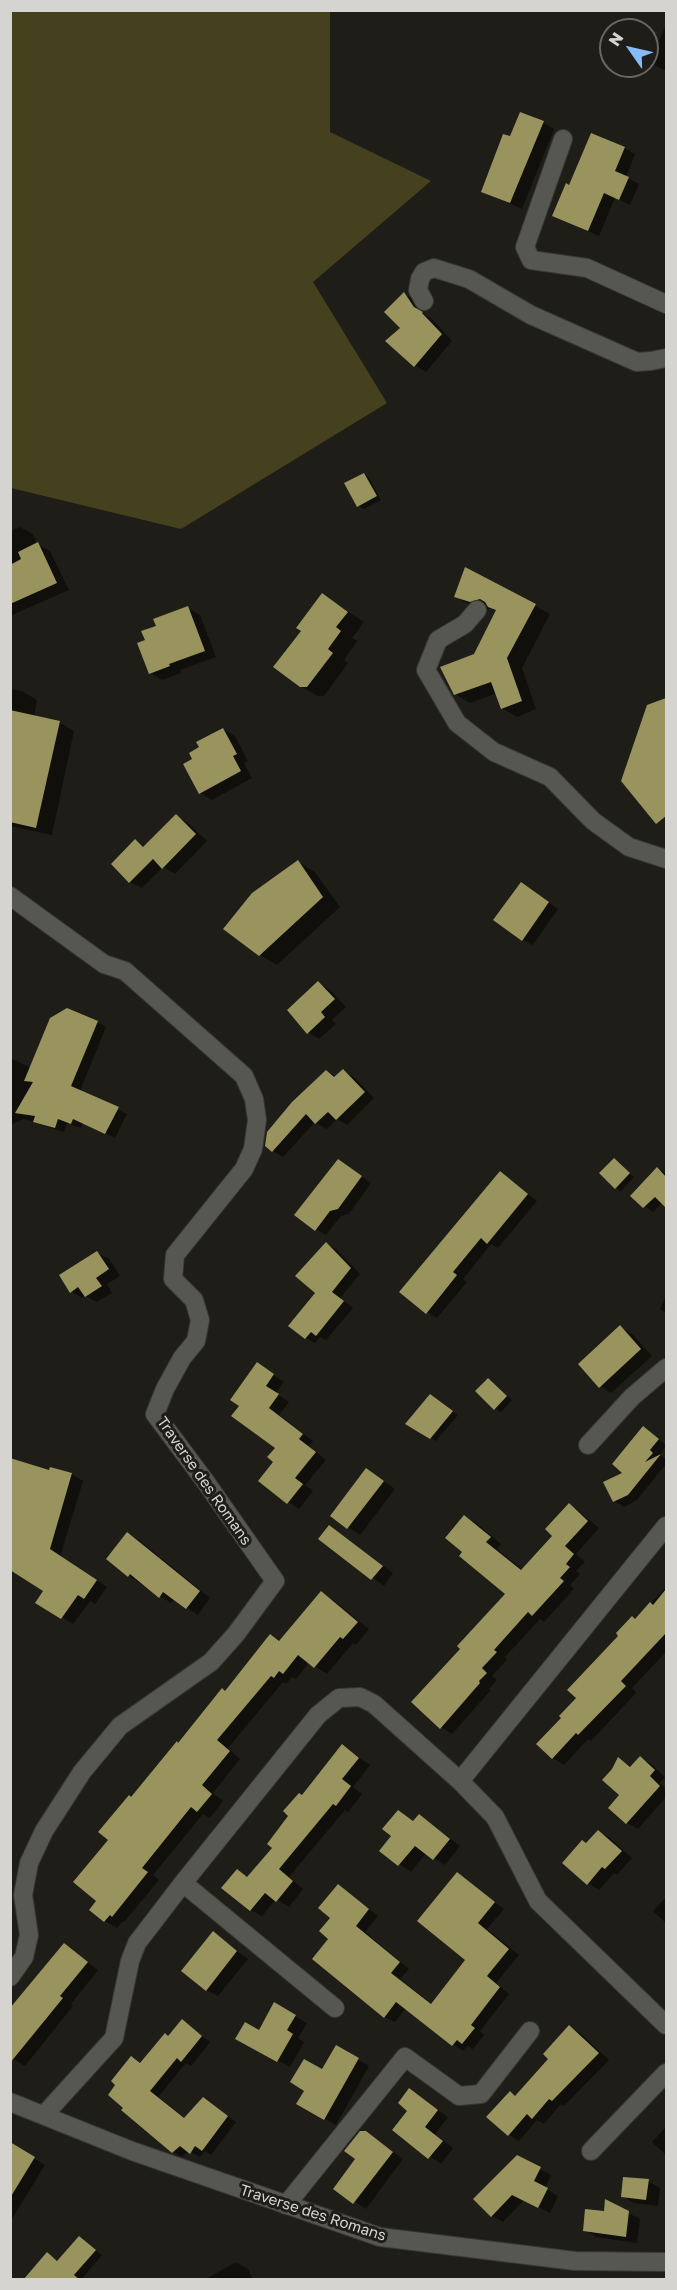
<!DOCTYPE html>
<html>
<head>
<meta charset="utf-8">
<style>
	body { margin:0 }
	#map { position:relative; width:677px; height:2290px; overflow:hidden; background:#1e1d18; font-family:"Golos Text",sans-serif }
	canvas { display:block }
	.frame { position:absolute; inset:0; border:12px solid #d5d4d1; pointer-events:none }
	.north { position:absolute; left:599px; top:18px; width:60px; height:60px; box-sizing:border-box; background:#1e1d18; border:2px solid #676662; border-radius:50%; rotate:304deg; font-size:16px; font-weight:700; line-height:24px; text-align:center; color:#d5d4d1 }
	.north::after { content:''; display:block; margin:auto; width:21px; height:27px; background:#85bbfb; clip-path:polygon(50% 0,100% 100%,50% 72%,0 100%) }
</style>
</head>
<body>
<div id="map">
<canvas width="677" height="2290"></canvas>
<div class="frame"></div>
<div class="north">N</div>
</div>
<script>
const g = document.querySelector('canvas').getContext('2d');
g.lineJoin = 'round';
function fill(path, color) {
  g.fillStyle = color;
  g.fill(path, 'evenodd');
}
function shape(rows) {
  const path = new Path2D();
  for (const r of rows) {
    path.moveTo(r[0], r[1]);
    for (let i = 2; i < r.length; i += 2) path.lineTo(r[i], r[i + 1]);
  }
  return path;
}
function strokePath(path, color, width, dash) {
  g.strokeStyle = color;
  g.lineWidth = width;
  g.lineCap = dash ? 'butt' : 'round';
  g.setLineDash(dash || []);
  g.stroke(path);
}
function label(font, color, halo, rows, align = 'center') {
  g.font = font + ' "Golos Text",sans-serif';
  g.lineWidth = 6;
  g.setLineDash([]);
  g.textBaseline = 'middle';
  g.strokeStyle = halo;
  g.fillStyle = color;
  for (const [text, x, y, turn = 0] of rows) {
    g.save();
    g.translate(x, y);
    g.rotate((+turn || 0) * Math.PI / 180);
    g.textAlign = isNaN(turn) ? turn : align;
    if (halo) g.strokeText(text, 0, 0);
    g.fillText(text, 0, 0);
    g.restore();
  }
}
fill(shape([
	[11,10,330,11,330,132,431,181,313,282,387,403,181,529,11,488]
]), '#45411f');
fill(shape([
	[666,25,666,71,649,62],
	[543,123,554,129,522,209,483,191,511,138],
	[624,148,635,154,626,177,639,184,630,205,615,198,599,236,554,216,570,187],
	[404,294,415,300,425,315,432,319,452,341,426,372,415,365,388,341,402,328],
	[364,474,369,478,381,500,364,509,359,506],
	[20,527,33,534,37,544,50,551,69,590,12,615,10,531],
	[465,569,550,614,522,668,536,709,517,717,502,708,497,693,470,703,455,694,497,611,492,608,486,610,471,605,456,597],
	[323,595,364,622,352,638,357,641,344,660,348,663,324,696,318,696,300,686,303,630],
	[188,608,200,615,216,657,180,670,181,673,162,680,150,673,147,641,158,627],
	[10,689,22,691,37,700,34,717,59,722,74,731,52,835,10,826],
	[666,698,666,814,660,816,661,710],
	[223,729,235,736,248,761,244,763,252,778,212,800,200,793,194,760],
	[176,816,188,823,207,841,175,874,163,867,142,888,130,882,136,841,145,847],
	[298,862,315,872,340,907,277,965,260,955],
	[531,890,558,909,533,945,523,940],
	[318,983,330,990,346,1007,332,1020,336,1024,319,1039,308,1032],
	[97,1022,106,1027,80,1091,127,1114,115,1138,83,1122,81,1128,67,1123,64,1132,24,1119,10,1125,10,1058,31,1068],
	[327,1071,336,1077,343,1071,354,1077,374,1098,347,1125,337,1119,327,1129,315,1122,283,1157,273,1151,266,1145],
	[614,1160,634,1177,621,1191,616,1188],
	[348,1167,371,1183,349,1214,341,1216,326,1235,316,1229],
	[657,1169,666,1173,666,1206,663,1202,653,1212,632,1196],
	[500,1173,537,1201,498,1248,491,1244,463,1279,467,1282,437,1318,427,1312],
	[326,1244,336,1249,360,1274,340,1298,353,1308,326,1340,320,1337,315,1343,306,1338],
	[97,1253,109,1259,120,1276,107,1284,112,1293,97,1302,85,1296,82,1298,71,1291],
	[666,1295,666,1313,660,1309],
	[620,1327,632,1334,652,1356,611,1393,600,1386],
	[268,1371,284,1382,276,1393,289,1402,279,1415,313,1441,309,1446,326,1460,305,1485,313,1491,299,1509,288,1502,275,1462,277,1447,234,1416],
	[488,1380,512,1400,501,1412,495,1408],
	[435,1399,458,1415,436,1441,408,1424],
	[653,1434,666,1445,660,1455,666,1459,666,1464,637,1500,624,1507,614,1501,625,1473],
	[51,1469,72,1474,83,1481,60,1557,107,1587,95,1604,90,1601,73,1624,37,1602,45,1591],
	[367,1470,395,1489,360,1535,332,1516],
	[569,1505,580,1512,599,1528,576,1554,585,1562,576,1571,580,1574,570,1585,574,1589,544,1622,540,1619,505,1657,507,1660,492,1676,497,1680,489,1689,491,1690,452,1734,441,1727,462,1649,507,1593,464,1551,464,1516,476,1523,501,1544,497,1549,523,1570,554,1536],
	[330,1527,393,1573,384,1586,320,1539],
	[127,1534,139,1540,210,1598,198,1615,174,1599,171,1603,129,1576],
	[666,1587,666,1652,632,1688,636,1693,591,1741,588,1739,564,1765,553,1758,563,1718,620,1636],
	[321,1593,333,1600,369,1629,356,1645,353,1643,327,1674,309,1662,296,1679,292,1677,286,1684,283,1682,228,1748,240,1759,213,1793,223,1801,210,1818,203,1814,153,1875,159,1880,124,1922,123,1921,117,1928,105,1921,91,1910,98,1901,110,1840,132,1799,226,1692,271,1636,281,1641],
	[342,1746,370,1765,353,1787,362,1794,348,1812,345,1810,289,1877,303,1889,289,1907,276,1899,262,1916,251,1910,237,1871,249,1878,274,1847,302,1796],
	[640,1758,651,1764,665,1777,660,1783,666,1789,666,1797,638,1829,627,1823,610,1808,622,1795,613,1770,619,1759,632,1767],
	[398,1812,415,1822,420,1816,460,1846,445,1865,426,1853,411,1872,381,1851,393,1836],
	[598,1832,610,1838,632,1858,617,1875,614,1873,599,1890,588,1883,587,1844],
	[457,1874,504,1909,487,1929,519,1955,496,1983,509,1994,480,2031,484,2035,473,2049,467,2046,463,2051,406,2008,395,2022,384,2017,330,1938,338,1886,378,1916,365,1932,409,1969,400,1979,433,2005,467,1960],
	[666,1897,666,1923,653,1911],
	[213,1933,248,1959,218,1996,206,1990],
	[64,1945,98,1970,71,2004,73,2006,25,2066,10,2057],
	[274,2004,307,2023,298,2038,304,2042,290,2067,237,2038,259,2032],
	[182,2021,210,2042,191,2066,186,2063,158,2097,185,2119,204,2099,236,2122,211,2155,205,2151,200,2157,189,2151,182,2157,173,2152,132,2058,141,2063],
	[569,2027,580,2033,609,2060,564,2106,561,2104,544,2124,537,2120,519,2141,509,2135,510,2093,516,2097,550,2059],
	[337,2047,369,2066,336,2125,298,2104,323,2071],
	[409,2090,448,2117,435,2134,453,2148,441,2164,394,2130,409,2110],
	[666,2127,666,2155,652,2142],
	[365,2133,403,2159,366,2209,335,2188,357,2159],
	[10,2144,45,2165,10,2222],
	[517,2157,551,2175,545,2188,558,2196,550,2213,524,2200,503,2222,492,2216,475,2199],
	[648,2181,660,2188,658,2206,634,2203,622,2196],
	[628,2213,640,2219,637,2243,596,2237,585,2230],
	[80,2238,102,2255,81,2280,31,2280,47,2254,59,2261],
	[236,2262,248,2269,253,2280,204,2280]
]), '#0007');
fill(shape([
	[520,112,544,121,510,203,481,192,503,134,510,136],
	[591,133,625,147,615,171,629,177,619,200,604,193,588,231,552,216,566,183,569,185],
	[404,292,414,307,423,312,422,313,442,334,414,367,385,341,400,328,384,312],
	[364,473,377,496,357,507,344,483],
	[38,542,57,583,10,604,10,565,21,559,18,552],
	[465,567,536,604,507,658,522,701,501,709,491,682,454,695,440,667,474,654,496,610,488,607,485,602,480,599,470,602,454,597],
	[322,593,348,612,336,627,341,631,328,649,333,653,307,687,300,687,273,667,301,631,296,628],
	[188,606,205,651,169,664,170,666,149,674,137,643,145,640,141,631,156,626,153,619],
	[666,698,666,816,656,824,621,781,647,705],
	[10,710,60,721,36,828,10,822],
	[223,728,237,754,233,756,241,771,199,794,183,764,192,759,189,753,199,747,196,742],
	[176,814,196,834,162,869,153,859,129,883,111,864,135,839,143,847],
	[298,860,323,897,259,956,223,929,252,893],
	[521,882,549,902,522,941,493,920],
	[318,981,335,999,321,1012,325,1017,307,1034,287,1010],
	[67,1008,98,1021,71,1086,119,1107,105,1134,73,1119,71,1124,58,1119,55,1128,33,1122,35,1116,15,1113,33,1082,24,1081,50,1018],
	[343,1069,365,1092,336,1120,328,1112,315,1124,306,1114,272,1152,265,1146,267,1132,292,1102,326,1070,334,1077],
	[614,1158,630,1173,615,1189,599,1173],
	[338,1159,362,1176,338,1209,330,1211,315,1231,294,1215],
	[657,1167,666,1177,666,1208,655,1197,643,1208,630,1196],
	[500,1171,528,1194,487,1244,481,1238,453,1272,457,1275,426,1314,399,1292],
	[326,1242,351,1268,332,1292,344,1301,316,1336,311,1332,305,1339,288,1326,315,1293,295,1276],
	[97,1251,109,1269,96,1278,102,1286,85,1297,78,1287,70,1293,59,1275],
	[620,1325,641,1349,599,1388,578,1364],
	[257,1362,274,1374,266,1386,279,1394,269,1408,303,1434,299,1439,316,1452,295,1478,303,1484,287,1504,258,1481,273,1462,267,1457,275,1448,231,1416,239,1406,230,1400],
	[488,1378,507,1396,494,1410,475,1391],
	[430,1394,453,1411,430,1439,405,1424],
	[643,1426,659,1439,650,1450,653,1453,645,1462,661,1454,628,1495,613,1502,603,1482,622,1473,612,1464],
	[10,1458,49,1470,50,1467,72,1473,50,1549,97,1580,84,1599,78,1595,61,1619,35,1603,43,1591,10,1570],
	[366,1468,384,1481,347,1529,330,1516],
	[569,1503,588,1521,565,1546,574,1554,566,1564,570,1567,560,1578,564,1581,532,1616,528,1612,494,1650,497,1652,482,1668,487,1673,479,1681,480,1683,440,1729,411,1702,460,1649,457,1646,505,1594,459,1556,462,1552,445,1538,464,1515,491,1537,486,1542,521,1570,552,1536,545,1529],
	[329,1525,383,1566,371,1580,318,1539],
	[127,1532,200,1591,186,1609,163,1592,159,1598,130,1574,128,1577,106,1559],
	[666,1589,666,1633,621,1681,626,1686,578,1735,576,1733,552,1759,536,1744,561,1718,559,1716,576,1698,567,1690,618,1636,616,1633,632,1616,635,1619,650,1602,653,1605],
	[321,1591,358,1622,343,1639,340,1637,314,1668,298,1655,283,1674,279,1671,274,1678,271,1676,217,1740,230,1751,202,1785,212,1794,197,1812,191,1807,142,1868,148,1872,112,1917,110,1915,104,1922,89,1910,96,1901,73,1882,108,1840,98,1832,129,1795,131,1797,177,1741,178,1743,222,1688,225,1691,270,1634,279,1641],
	[342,1744,359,1758,342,1779,351,1786,336,1806,333,1804,279,1869,293,1881,276,1902,265,1893,250,1911,221,1888,237,1869,247,1877,272,1848,267,1844,288,1816,283,1811,299,1793,302,1795],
	[640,1756,655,1770,650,1776,660,1786,626,1824,608,1808,619,1795,602,1780,612,1769,618,1757,630,1767],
	[398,1810,413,1821,419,1814,450,1839,433,1860,415,1846,398,1866,379,1851,391,1836,382,1829],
	[598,1830,622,1851,605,1869,602,1867,587,1885,562,1863,582,1840,586,1843],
	[457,1872,495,1902,478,1923,509,1949,487,1976,500,1987,471,2025,475,2028,462,2044,457,2040,452,2046,396,2002,384,2018,312,1959,328,1939,319,1931,330,1918,318,1908,338,1884,369,1909,356,1926,400,1962,391,1973,431,2004,465,1960,417,1921],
	[213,1931,237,1951,206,1991,181,1971],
	[64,1943,88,1962,60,1996,63,1998,10,2063,10,2008],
	[274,2002,296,2015,287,2030,293,2034,277,2062,235,2039,245,2022,259,2030],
	[182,2019,202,2036,181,2062,177,2058,150,2091,184,2118,203,2097,228,2116,202,2151,195,2146,190,2154,180,2146,172,2153,121,2110,123,2108,108,2095,115,2085,111,2081,131,2056,140,2063,165,2033,168,2036],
	[569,2025,599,2053,552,2101,549,2099,532,2119,527,2114,508,2136,486,2117,510,2091,515,2096,548,2059,543,2054],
	[336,2045,359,2058,324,2120,296,2104,304,2091,290,2082,304,2059,322,2069],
	[409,2088,438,2110,425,2127,443,2141,428,2159,392,2130,407,2111,398,2103],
	[360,2131,366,2131,393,2152,353,2204,333,2189,355,2159,344,2151],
	[10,2142,35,2157,10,2198],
	[517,2155,541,2167,534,2181,548,2188,538,2208,512,2195,491,2217,473,2199],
	[623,2177,649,2179,646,2200,621,2197],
	[605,2199,629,2211,626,2237,583,2231,585,2209,604,2211],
	[79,2236,96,2250,74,2275,80,2280,23,2280,47,2252,57,2261]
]), '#99935e');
const minor = shape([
	[563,139,525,247,531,260,587,268,666,304],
	[424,301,418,290,420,279,424,272,434,268,469,279,531,315,637,362,651,361,666,358],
	[477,610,465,624,438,640,426,670,457,723,494,752,550,777,593,821,629,847,666,859],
	[10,896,104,964,125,971,244,1076,254,1099,257,1120,253,1149,244,1169,175,1255,173,1279,194,1300,200,1320,196,1341,182,1358,165,1389,155,1414,205,1481,275,1581,236,1634,211,1662,120,1726,82,1772,44,1831,29,1863,23,1895,29,1935,24,1957,10,1977],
	[588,1445,632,1397,666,1368],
	[460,1781,666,1526],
	[183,1883,335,2008],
	[10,2102,132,2151,380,2237,575,2261,666,2262],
	[44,2115,114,2038,130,1961,137,1943,183,1883,318,1715,339,1698,360,1697,374,1704,460,1781,495,1817,538,1901,666,2025],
	[591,2151,666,2073],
	[286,2205,405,2057,459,2096,481,2094,530,2031]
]);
strokePath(minor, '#393835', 20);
strokePath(minor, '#575751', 18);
label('15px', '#d5d4d1', '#1e1d18', [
	["Traverse des Romans",204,1481,55],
	["Traverse des Romans",313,2213,18]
]);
</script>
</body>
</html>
